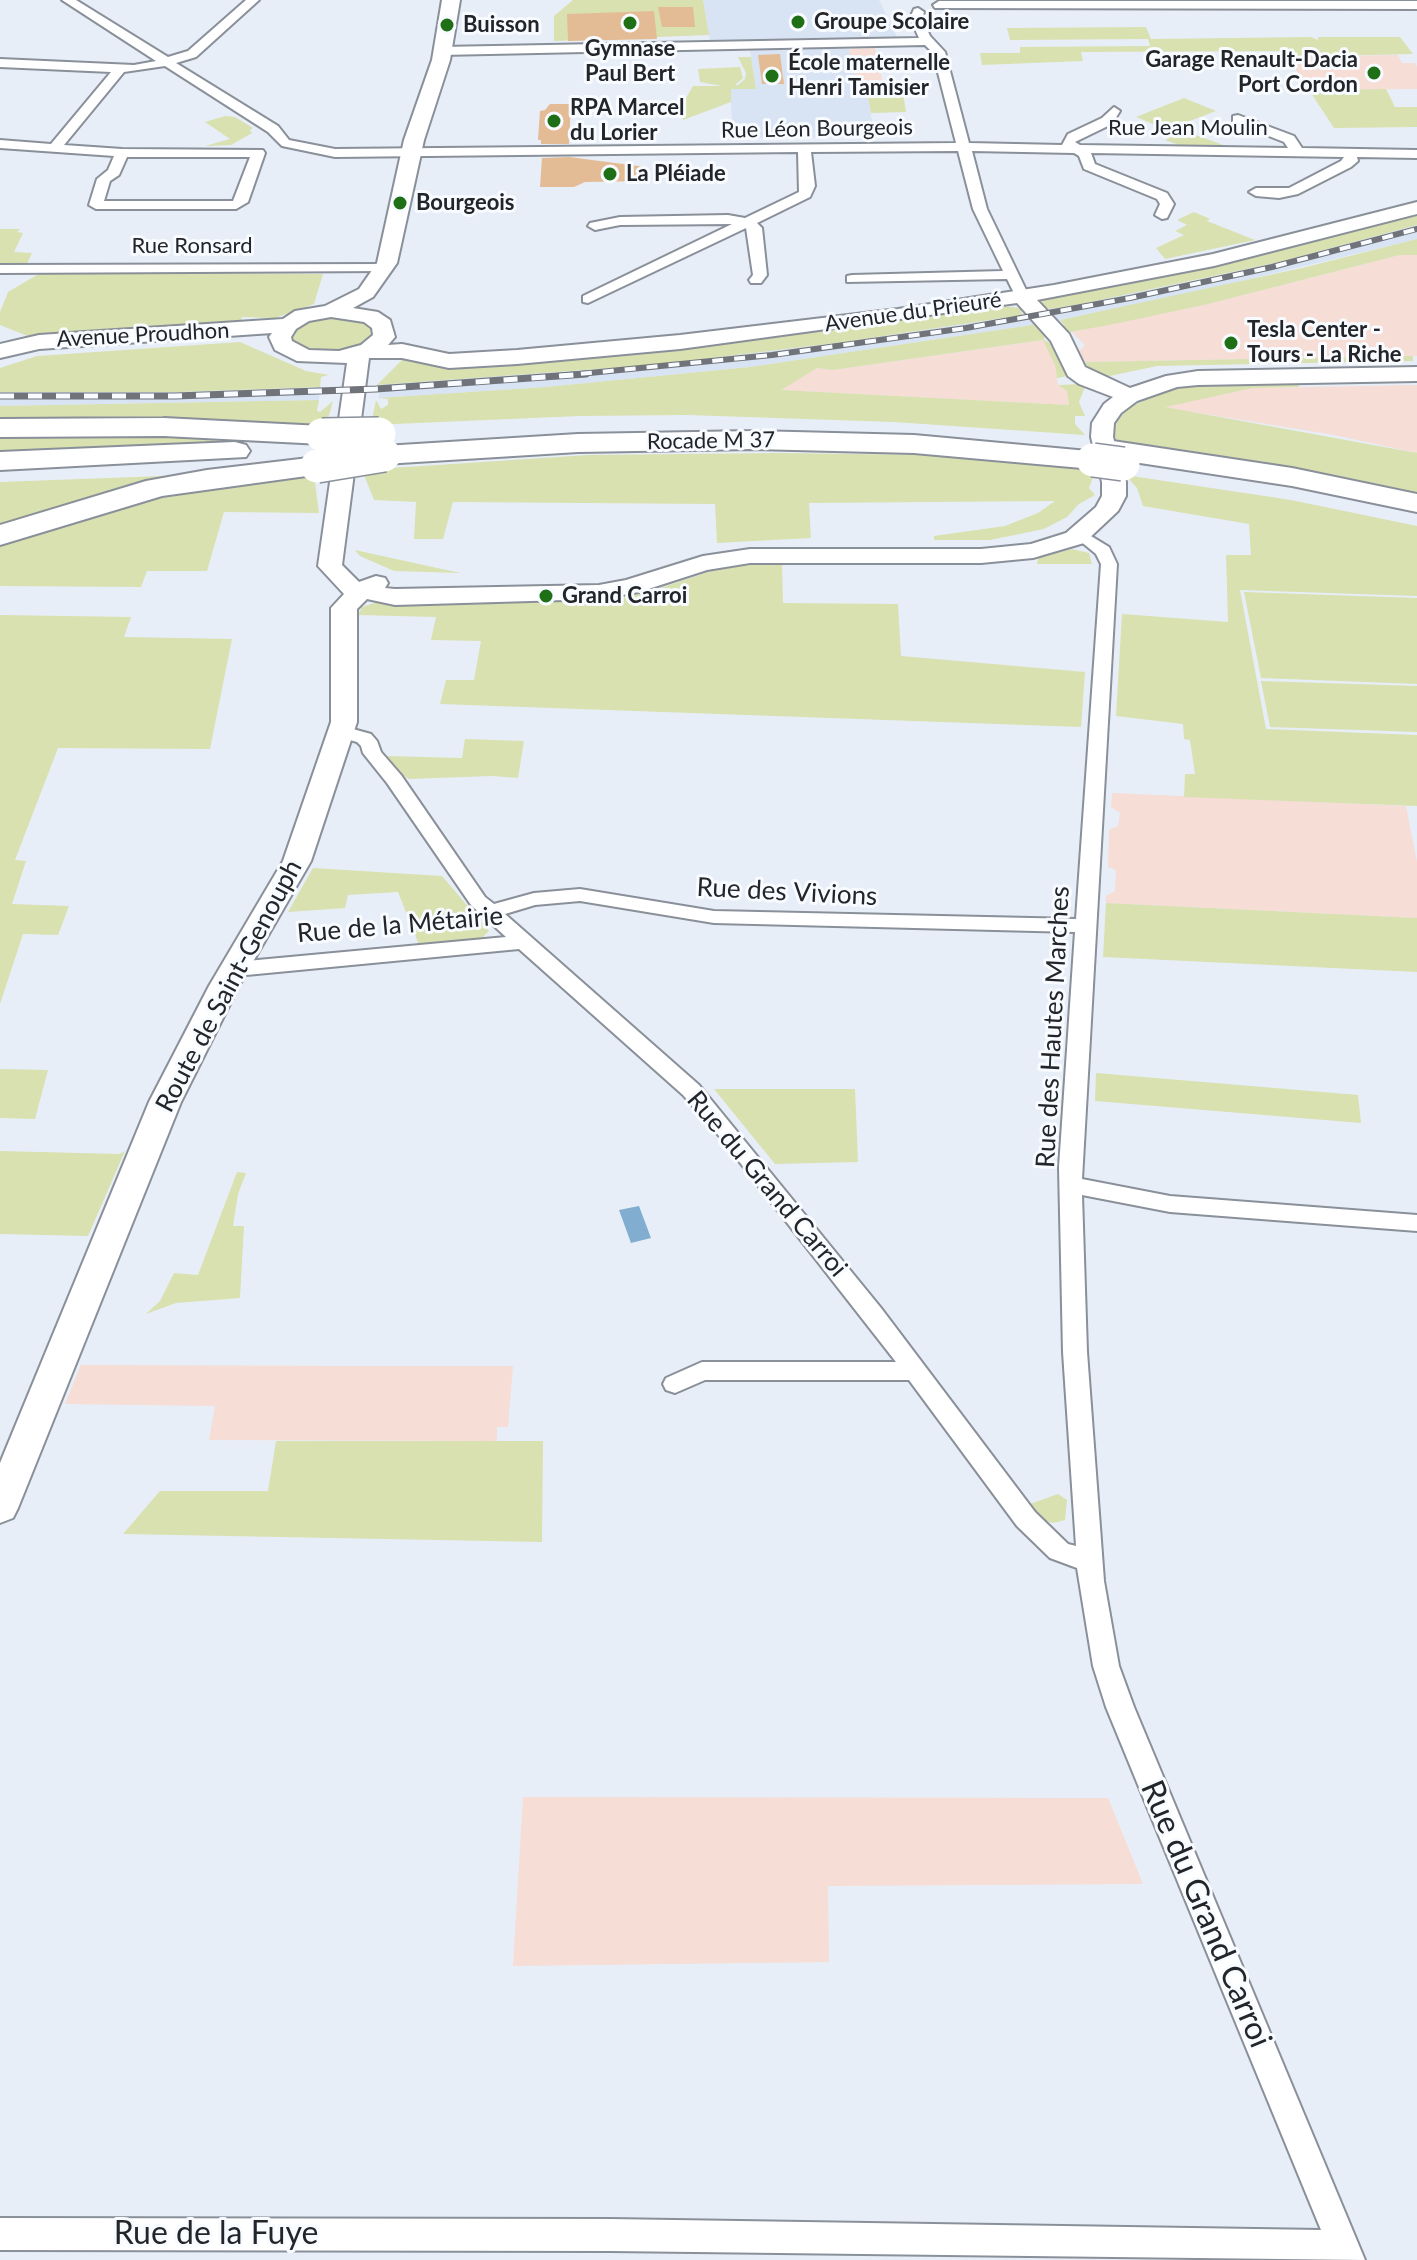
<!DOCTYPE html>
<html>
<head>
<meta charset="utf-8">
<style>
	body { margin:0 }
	canvas { display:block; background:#e7eef7 }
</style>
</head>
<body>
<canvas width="1417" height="2260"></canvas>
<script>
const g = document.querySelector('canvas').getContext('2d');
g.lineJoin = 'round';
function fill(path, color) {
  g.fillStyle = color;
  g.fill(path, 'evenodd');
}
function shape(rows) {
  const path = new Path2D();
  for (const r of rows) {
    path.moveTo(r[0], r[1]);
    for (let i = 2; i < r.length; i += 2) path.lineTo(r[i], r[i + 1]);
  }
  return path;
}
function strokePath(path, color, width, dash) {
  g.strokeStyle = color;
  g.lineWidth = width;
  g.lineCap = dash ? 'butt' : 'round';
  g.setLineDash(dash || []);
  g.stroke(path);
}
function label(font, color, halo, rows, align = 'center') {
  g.font = font + ' Lato,sans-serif';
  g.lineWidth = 6;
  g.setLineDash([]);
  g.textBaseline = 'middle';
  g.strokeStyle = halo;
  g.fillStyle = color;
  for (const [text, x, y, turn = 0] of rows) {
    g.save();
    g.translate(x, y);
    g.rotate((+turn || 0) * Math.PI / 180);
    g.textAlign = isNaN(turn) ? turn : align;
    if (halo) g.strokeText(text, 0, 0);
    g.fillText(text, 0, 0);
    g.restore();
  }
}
fill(shape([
	[875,48,884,87,858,87,849,49],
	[1398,55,1402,63,1415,63,1417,67,1417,89,1309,90,1288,57],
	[1400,255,1417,255,1417,356,1085,362,1079,351,1085,345,1072,332,1204,305],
	[1044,340,1055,365,1058,385,1067,391,1069,405,779,390,817,368,833,370],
	[1417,385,1417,453,1334,435,1162,407,1253,388],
	[1112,793,1406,806,1417,862,1417,918,1106,903,1106,896,1115,891,1116,870,1108,867,1109,830,1118,826,1120,813,1111,807],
	[81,1365,352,1366,513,1366,508,1427,497,1427,497,1441,209,1440,215,1406,65,1404],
	[523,1797,1108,1798,1143,1884,828,1886,829,1962,513,1966]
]), '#f6ddd5');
fill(shape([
	[703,0,879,0,898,39,710,42],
	[849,49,858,87,866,87,875,137,733,138,730,89,756,89,750,50],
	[1417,225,1417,239,1397,244,1200,291,1039,324,750,367,546,387,378,398,382,384,653,365,844,342,1022,315,1218,276],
	[320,387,319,400,0,406,0,392,179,392]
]), '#d8e4f3');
fill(shape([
	[573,0,703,0,709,35,554,41,554,16],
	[1146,27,1151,39,1311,37,1318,40,1318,37,1400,37,1413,54,1288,57,1283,51,1081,52,1083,61,982,65,980,53,1020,53,1020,47,1150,46,1148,39,1010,40,1007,28],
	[738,57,751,57,756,89,731,89,731,102,683,120,682,105,693,86,722,86,700,82,698,69,740,67,743,78,735,85,738,85,745,79,746,73],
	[866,87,902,87,906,112,871,113],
	[1386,89,1395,107,1417,107,1417,127,1334,128,1309,90],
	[1184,98,1216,111,1174,127,1226,146,1179,145,1165,140,1178,134,1136,117],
	[225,116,235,117,253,128,250,130,252,133,231,145,205,146,230,139,205,122],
	[1194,212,1210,219,1207,221,1255,240,1165,259,1156,248,1184,235,1175,231,1187,225,1177,220],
	[1417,212,1417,225,1279,262,1086,303,1050,309,1039,304,1047,298,1074,291,1251,256],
	[0,229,20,229,17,232,23,233,14,252,32,253,27,264,0,264],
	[1417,239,1417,255,1400,255,1204,305,1109,325,1065,333,1061,327,1064,325,1060,320,1302,268],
	[61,271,61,273,323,274,314,304,275,318,242,317,241,326,30,337,0,325,0,312,8,292,37,275],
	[992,305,1021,308,1022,315,844,342,653,365,377,385,403,359,436,364,766,337],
	[333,316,366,323,371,329,370,338,359,346,335,353,315,352,293,342,291,336,296,328,309,320],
	[1039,324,1045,332,1044,340,1050,343,1068,376,1057,378,1055,365,1043,340,833,370,817,368,781,390,1069,405,1067,391,1058,385,1081,384,1085,387,1079,402,1085,416,1075,416,1075,424,1085,435,894,422,687,415,580,416,371,425,376,400,381,409,388,405,388,399,378,398,546,387,750,367],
	[240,342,306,371,329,375,321,377,320,387,179,392,0,392,0,368,37,356],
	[1413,356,1413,361,1157,366,1100,378,1088,369,1085,362],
	[1298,383,1299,387,1253,388,1165,407,1417,453,1417,493,1281,466,1113,439,1117,422,1128,408,1165,391,1194,386],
	[319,400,317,411,320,412,333,401,326,426,0,419,0,406],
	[181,432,293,438,0,451,0,435],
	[781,453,927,455,1088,469,1095,472,1089,488,1095,495,1079,504,1067,517,1044,529,990,540,934,540,934,536,1005,526,1038,513,1055,501,809,503,811,538,717,543,715,504,453,502,443,539,414,539,416,502,374,500,362,470,588,455],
	[189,475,0,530,0,482],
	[314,475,319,513,224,512,207,571,147,571,141,587,0,586,0,543,159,495,237,482],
	[1125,475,1291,500,1417,526,1417,596,1240,590,1266,729,1417,735,1417,806,1184,797,1185,774,1195,774,1190,740,1184,739,1183,724,1116,716,1122,614,1228,622,1226,555,1251,555,1249,524,1143,506,1137,488],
	[1072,549,1089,553,1092,564,1037,564,1038,558],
	[355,550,437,568,461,573,394,571,360,556],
	[782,562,783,603,898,604,901,656,1085,672,1081,727,440,704,446,680,474,680,481,641,431,640,436,617,358,615,362,607,380,601,606,600,645,593,720,568],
	[1244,592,1417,598,1417,684,1261,678],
	[0,615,131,617,124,637,232,639,210,749,58,748,15,860,26,861,12,904,69,906,58,935,23,934,0,1004],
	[1261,681,1417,686,1417,732,1270,727],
	[465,739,524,741,518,778,492,776,409,779,404,776,387,756,462,758],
	[313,868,442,876,489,931,481,939,419,945,398,892,348,895,345,908,288,912],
	[1106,903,1417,918,1417,972,1103,957],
	[0,1069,48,1070,35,1119,0,1118],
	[1096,1073,1358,1095,1361,1123,1095,1101],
	[714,1089,855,1089,858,1162,775,1164],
	[0,1151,119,1154,125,1151,88,1236,0,1234],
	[237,1172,246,1173,238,1194,233,1226,244,1226,240,1298,176,1303,146,1314,160,1301,174,1273,198,1275],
	[276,1441,543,1441,542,1542,123,1534,160,1491,268,1491],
	[1058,1494,1067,1500,1065,1520,1053,1523,1043,1520,1030,1504]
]), '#d9e1b0');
fill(shape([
	[639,1206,651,1238,631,1243,619,1210]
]), '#81aed0');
fill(shape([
	[658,7,693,7,695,27,662,27],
	[654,11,657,39,568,41,567,14],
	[780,54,784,84,762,84,758,55],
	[550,104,571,104,569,144,541,144,541,140,538,140,540,111,545,110],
	[569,157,646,167,645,181,585,182,574,187,540,187,542,158]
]), '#e3bc95');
const street = shape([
	[62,0,76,0,168,57,188,51,246,0,259,0,196,57,176,63,278,126,289,140,335,149,956,143,933,53,925,45,441,55,435,51,441,47,919,38,910,18,914,9,918,8,924,12,922,18,930,36,945,52,969,143,1062,145,1068,134,1102,118,1114,107,1120,111,1112,124,1075,142,1080,145,1288,148,1284,142,1233,122,1233,116,1238,115,1294,136,1302,148,1417,150,1417,158,1357,157,1358,161,1351,167,1298,194,1279,198,1256,196,1249,192,1256,188,1289,188,1341,161,1344,157,1091,153,1095,164,1167,193,1174,204,1167,218,1162,219,1155,215,1160,204,1157,199,1084,169,1079,156,1074,153,972,151,987,209,1029,296,1022,300,1017,299,1007,279,847,282,847,276,852,275,1003,271,973,209,958,151,811,152,815,186,810,197,757,223,762,228,767,275,761,283,751,283,749,280,753,275,746,228,588,303,583,302,583,296,732,224,620,225,595,230,588,226,590,223,620,217,728,215,745,218,799,192,798,152,335,157,282,146,268,132,165,66,124,72,64,145,122,149,263,150,265,153,248,202,236,209,96,209,89,205,97,179,108,170,114,156,0,148,0,140,51,144,111,72,0,67,0,59,134,65,156,61,62,0],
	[127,157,250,157,233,201,104,201,110,181,119,175,127,157],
	[939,1,1417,1,1417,9,935,8,933,5,939,1],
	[384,264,391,268,389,271,0,273,0,265,384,264],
	[1081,530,1109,547,1117,564,1082,1179,1170,1196,1417,1215,1417,1231,1170,1212,1082,1195,1087,1352,1104,1581,1119,1666,1134,1707,1365,2260,610,2251,0,2250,0,2218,610,2219,1321,2230,1106,1707,1093,1666,1077,1568,1050,1558,1017,1526,909,1380,705,1380,675,1393,666,1390,663,1384,666,1378,702,1362,896,1362,720,1137,683,1095,519,949,236,976,226,969,236,962,506,937,471,905,387,783,363,753,361,746,357,742,335,736,333,732,342,726,371,734,377,741,381,752,401,775,485,897,494,904,534,893,580,889,714,911,1076,919,1101,564,1096,554,1073,535,1081,530],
	[580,901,714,923,1075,932,1059,1167,1063,1352,1076,1546,1068,1544,1035,1512,881,1308,699,1085,505,914,535,905,580,901]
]);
const secondary = shape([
	[442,0,460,0,450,60,424,140,397,263,373,297,353,308,378,312,390,320,395,337,388,345,402,344,449,354,517,350,680,335,898,309,1054,285,1213,254,1417,202,1417,214,1214,266,1037,300,1069,334,1085,367,1130,388,1166,376,1198,371,1417,367,1417,381,1198,385,1177,387,1137,401,1121,413,1114,423,1113,437,1126,482,1126,496,1118,511,1084,543,1033,558,981,563,750,563,707,570,639,592,599,599,395,605,367,599,357,609,357,722,311,861,239,986,181,1102,18,1508,13,1518,0,1523,0,1463,149,1102,209,986,283,861,331,722,331,608,344,594,318,566,347,363,297,361,275,350,269,337,272,333,39,349,0,358,0,344,39,335,283,319,295,311,325,306,359,289,377,263,404,140,432,60,442,0],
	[1017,303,1051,341,1068,376,1079,384,1113,397,1104,404,1092,423,1091,437,1102,482,1102,496,1096,507,1066,533,1031,544,981,549,750,549,703,556,626,580,599,585,395,589,385,588,388,583,385,578,376,576,359,582,342,565,369,358,402,358,449,368,517,364,680,349,1017,303],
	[331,317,364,322,372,328,373,335,361,345,339,351,309,350,292,341,291,337,296,329,309,321,331,317]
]);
const highway = shape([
	[164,418,322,426,333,429,337,435,333,441,322,444,164,436,0,437,0,419,164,418],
	[754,431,914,435,1099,452,1102,444,1113,441,1292,468,1417,494,1417,512,1292,486,1107,458,1104,466,1093,469,914,453,754,449,578,452,384,464,373,461,369,455,373,449,384,446,578,434,754,431],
	[235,442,246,445,250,451,246,457,0,470,0,452,235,442],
	[317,457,328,459,332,466,328,473,162,496,0,545,0,525,146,481,207,470,317,457]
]);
strokePath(street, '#8a9099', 4);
strokePath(secondary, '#8a9099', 4);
strokePath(highway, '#8a9099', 4);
fill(street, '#fff');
fill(secondary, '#fff');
fill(highway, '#fff');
const railFar1 = shape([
	[559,376,772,355,966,328,1130,298,1272,267,1417,229]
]);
const rail = shape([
	[0,396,175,396,376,389,586,374]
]);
strokePath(railFar1, '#70747a', 6);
strokePath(rail, '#70747a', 7);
strokePath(railFar1, '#f8fbff', 4, [11]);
strokePath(rail, '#f8fbff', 5, [14]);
const highwayBridge = shape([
	[322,435,379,434],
	[1093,460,1123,464],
	[317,466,384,455]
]);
strokePath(highwayBridge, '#8a9099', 36, []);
strokePath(highwayBridge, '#fff', 33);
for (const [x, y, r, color] of [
	[798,22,8,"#1e6f16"],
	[630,23,8,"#1e6f16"],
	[447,25,8,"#1e6f16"],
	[1374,73,8,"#1e6f16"],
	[772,76,8,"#1e6f16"],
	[554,121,8,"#1e6f16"],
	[610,174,8,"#1e6f16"],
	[400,203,8,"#1e6f16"],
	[1231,343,8,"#1e6f16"],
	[546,596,8,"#1e6f16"]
]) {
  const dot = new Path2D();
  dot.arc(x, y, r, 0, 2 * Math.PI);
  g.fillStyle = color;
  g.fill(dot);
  strokePath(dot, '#f8fbff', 3);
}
label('bold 22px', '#232529', '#f8fbff', [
	["Groupe Scolaire",814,22],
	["Buisson",463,25],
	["Gymnase",630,49,"center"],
	["Paul Bert",630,74,"center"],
	["Garage Renault-Dacia",1358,60,"right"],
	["Port Cordon",1358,85,"right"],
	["École maternelle",788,63],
	["Henri Tamisier",788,88],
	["RPA Marcel",570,108],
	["du Lorier",570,133],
	["La Pléiade",626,174],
	["Bourgeois",416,203],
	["Tesla Center -",1247,330],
	["Tours - La Riche",1247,355],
	["Grand Carroi",562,596]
], 'left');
label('22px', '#232529', '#f8fbff', [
	["Rue Jean Moulin",1188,128],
	["Rue Léon Bourgeois",817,129,-1],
	["Rue Ronsard",192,246],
	["Avenue du Prieuré",913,312,-8],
	["Avenue Proudhon",143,335,-3],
	["Rocade M 37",711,441,-1]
]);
label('26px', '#232529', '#f8fbff', [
	["Rue des Vivions",787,892,3],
	["Rue de la Métairie",400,925,-5],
	["Route de Saint-Genouph",229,986,-62],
	["Rue des Hautes Marches",1053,1027,-87],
	["Rue du Grand Carroi",767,1184,50]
]);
label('32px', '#232529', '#f8fbff', [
	["Rue du Grand Carroi",1206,1914,67],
	["Rue de la Fuye",216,2234]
]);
</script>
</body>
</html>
